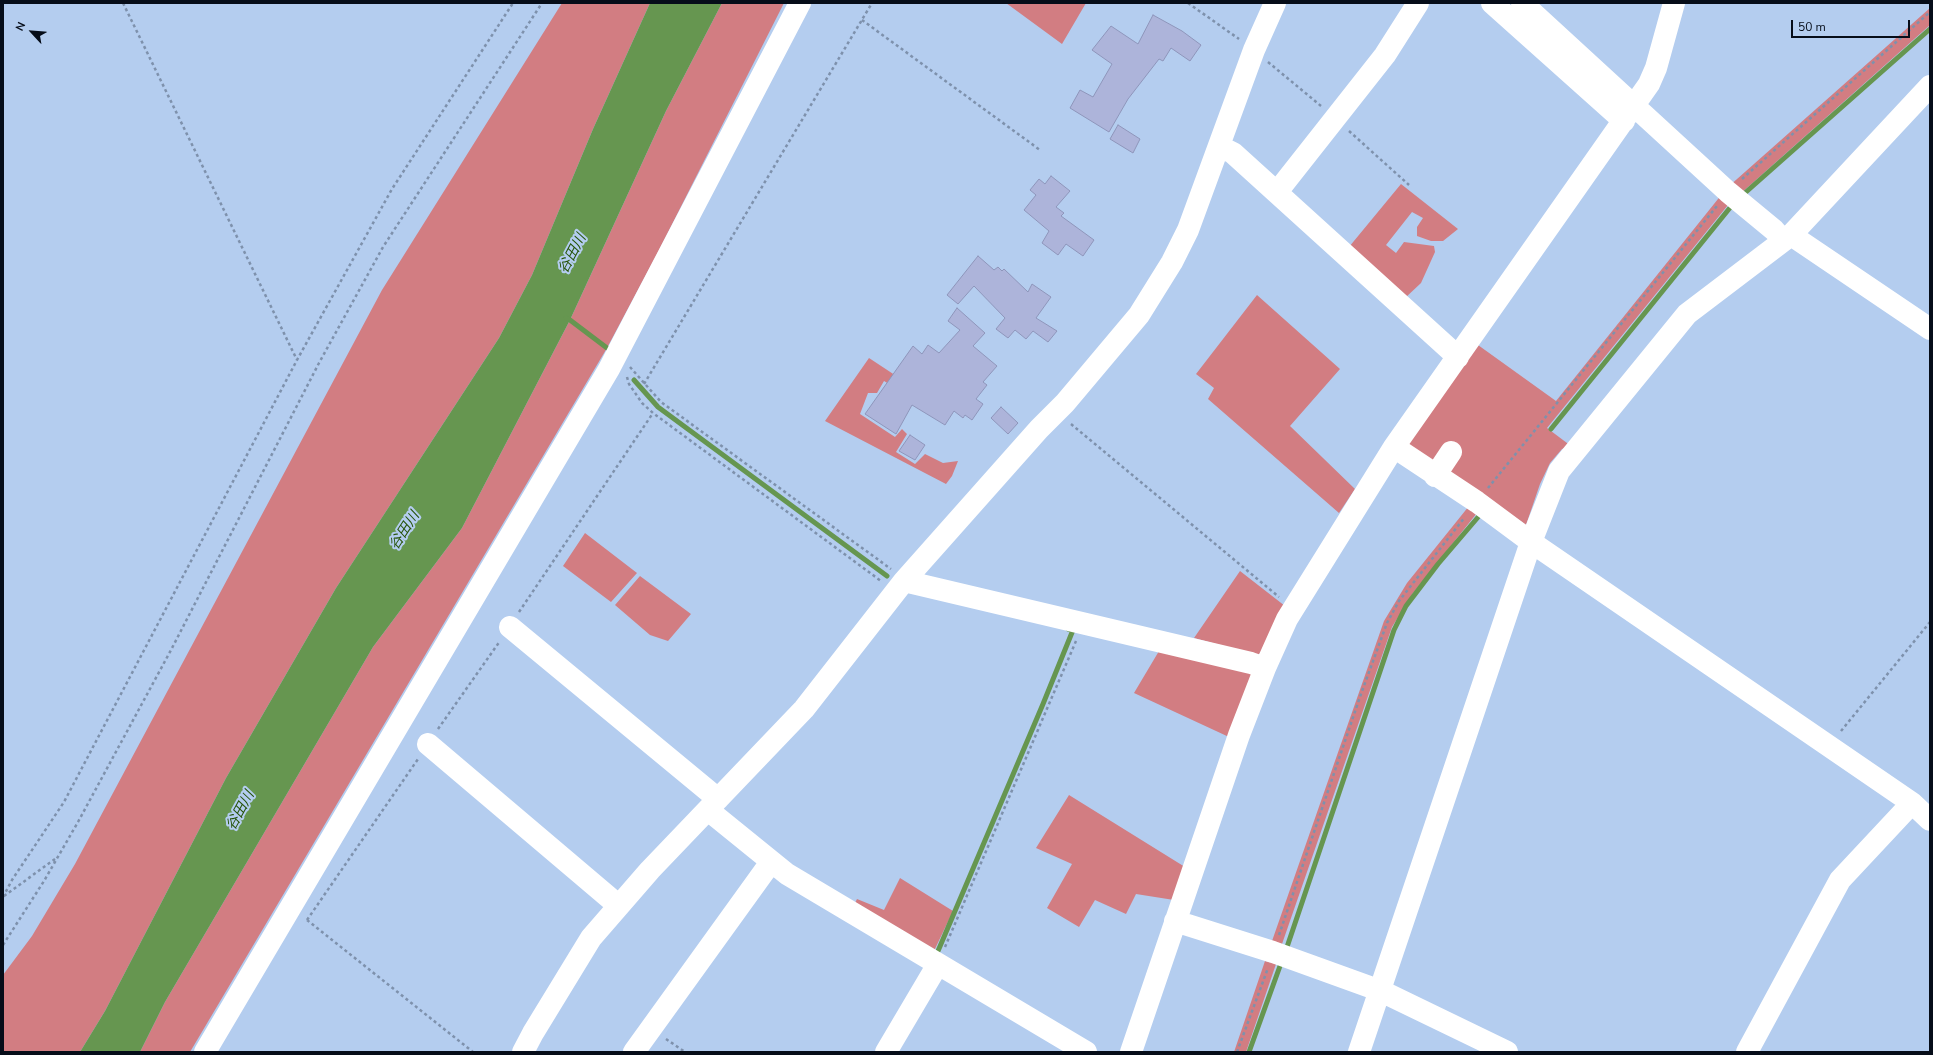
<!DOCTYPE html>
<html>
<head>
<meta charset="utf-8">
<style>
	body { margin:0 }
	#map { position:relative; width:1933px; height:1055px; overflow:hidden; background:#b4cdef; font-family:"Nunito Sans",sans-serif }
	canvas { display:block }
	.frame { position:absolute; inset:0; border:4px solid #060d19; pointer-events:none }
	.north { position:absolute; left:12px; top:12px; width:40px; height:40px; -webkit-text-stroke:3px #b4cdef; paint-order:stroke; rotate:296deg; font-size:11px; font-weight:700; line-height:16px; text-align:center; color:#060d19 }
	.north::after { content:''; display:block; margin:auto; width:14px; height:18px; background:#060d19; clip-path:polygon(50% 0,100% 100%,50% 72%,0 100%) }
	.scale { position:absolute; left:1791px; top:20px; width:119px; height:18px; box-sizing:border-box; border:2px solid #060d19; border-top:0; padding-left:5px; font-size:12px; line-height:14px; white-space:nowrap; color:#060d19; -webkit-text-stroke:3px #b4cdef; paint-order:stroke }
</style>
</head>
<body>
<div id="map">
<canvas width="1933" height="1055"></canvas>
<div class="frame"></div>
<div class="north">N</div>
<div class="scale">50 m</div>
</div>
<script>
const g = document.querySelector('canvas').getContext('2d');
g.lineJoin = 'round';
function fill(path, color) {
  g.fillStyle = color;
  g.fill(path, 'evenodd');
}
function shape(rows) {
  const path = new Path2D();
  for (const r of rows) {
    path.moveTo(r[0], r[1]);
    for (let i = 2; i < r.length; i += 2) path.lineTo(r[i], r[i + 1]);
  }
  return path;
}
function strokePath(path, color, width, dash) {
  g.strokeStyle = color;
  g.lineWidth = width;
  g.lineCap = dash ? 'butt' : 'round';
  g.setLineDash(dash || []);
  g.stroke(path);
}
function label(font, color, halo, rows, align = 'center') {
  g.font = font + ' "Nunito Sans","Noto Sans JP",sans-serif';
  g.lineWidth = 4;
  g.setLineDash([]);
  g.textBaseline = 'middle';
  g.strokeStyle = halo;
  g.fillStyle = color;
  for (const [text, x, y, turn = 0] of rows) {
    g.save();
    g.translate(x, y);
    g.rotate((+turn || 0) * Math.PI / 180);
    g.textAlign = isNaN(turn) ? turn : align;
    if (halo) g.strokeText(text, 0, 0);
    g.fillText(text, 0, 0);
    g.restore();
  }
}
fill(shape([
	[562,3,650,3,593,129,532,275,499,338,336,588,226,778,105,1011,80,1052,3,1052,3,975,32,936,75,864,382,290],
	[722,3,784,3,658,252,607,348,190,1052,140,1052,165,1002,373,647,462,528,570,320,666,111],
	[1006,3,1086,3,1062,44],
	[1930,8,1930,25,1739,195,1728,187],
	[1401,184,1458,229,1443,241,1431,241,1417,236,1417,227,1423,218,1412,212,1386,245,1396,253,1404,242,1434,246,1435,252,1421,283,1404,299,1349,247],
	[1722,194,1728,205,1547,428,1571,446,1562,449,1550,463,1540,484,1526,525,1408,444,1478,345,1556,401],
	[1257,295,1340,369,1290,426,1355,489,1339,513,1208,399,1214,388,1196,374],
	[869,358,916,389,911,397,884,381,877,393,868,393,860,414,895,437,902,429,907,434,896,452,915,464,925,454,943,463,958,461,952,476,946,484,825,421],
	[1469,506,1477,513,1413,593,1392,627,1282,944,1272,941,1384,621,1407,583],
	[585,533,637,573,611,602,563,566],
	[1240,571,1285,606,1261,653,1257,655,1194,638],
	[640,576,691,614,668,641,650,635,615,605],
	[1159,651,1253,674,1229,737,1134,693],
	[1069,795,1185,867,1174,900,1136,894,1126,914,1095,900,1079,927,1047,908,1072,864,1036,848],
	[900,878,953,911,934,951,854,905,857,899,884,910],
	[1265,961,1276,964,1246,1052,1234,1052]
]), '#d27d82');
fill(shape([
	[650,3,722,3,666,111,570,320,462,528,373,647,165,1002,140,1052,80,1052,105,1011,226,778,336,588,499,338,532,275,593,129]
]), '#669650');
strokePath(shape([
	[1746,192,1930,29],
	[566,318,570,320,607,348],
	[634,380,658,407,887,576],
	[1551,429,1733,204],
	[1287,947,1394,630,1406,606,1438,564,1479,516],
	[938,951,1043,704,1073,630,1068,629],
	[1249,1052,1280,966]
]), '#669650', 5);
const building = shape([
	[1153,15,1182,31,1201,45,1190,61,1171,48,1163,61,1159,59,1128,99,1109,132,1070,108,1080,90,1093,97,1112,64,1092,50,1111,26,1138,44,1153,15],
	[1118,125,1140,139,1133,153,1110,139,1118,125],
	[1051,176,1070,191,1056,207,1064,213,1061,216,1094,240,1083,256,1066,244,1058,255,1042,243,1049,231,1024,210,1036,195,1030,190,1039,179,1045,184,1051,176],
	[978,256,994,270,998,267,1002,271,1004,269,1028,292,1032,284,1051,297,1036,318,1057,331,1048,342,1033,331,1026,339,1015,330,1008,338,996,329,1005,318,974,286,958,304,947,295,978,256],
	[957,308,985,333,973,346,997,366,983,382,987,385,976,399,983,404,972,420,965,415,963,418,954,411,945,425,912,405,896,434,865,414,913,346,922,354,928,345,939,353,960,330,948,321,957,308],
	[1001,407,1018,423,1008,434,991,418,1001,407],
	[910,435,925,445,915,460,899,451,910,435]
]);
fill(building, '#adb4da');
strokePath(building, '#8e95ba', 1);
strokePath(shape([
	[123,3,297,360],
	[1188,3,1239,39],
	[862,20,1040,150],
	[1268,62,1321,106],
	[1349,131,1409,185],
	[1742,179,1930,12],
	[630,367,661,402,891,569],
	[627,377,629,384,642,403,653,413,881,581],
	[644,384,872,3],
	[1071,424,1279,597],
	[1488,488,1717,206],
	[519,612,653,413],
	[438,729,500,641],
	[1841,731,1930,622],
	[4,896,55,859],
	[3,897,12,880,64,802,297,360,392,189,513,3],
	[307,920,418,759],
	[307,920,473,1052],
	[1279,935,1361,694,1387,623,1399,601,1465,517],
	[3,945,44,881,78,822,171,650,319,363,383,247,542,3],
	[945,947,1076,641],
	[666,1039,685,1052],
	[1237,1052,1268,968]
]), '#7e91ac', 2.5, [3, 3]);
strokePath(shape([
	[1492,3,1624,121],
	[1522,3,1728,192,1774,230,1783,240],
	[1219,146,1233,153,1458,357],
	[1277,192,1385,55,1418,3],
	[1791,235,1930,329],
	[1394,447,1477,502,1531,542,1912,803,1930,820],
	[1435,476,1451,452],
	[904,581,1251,663,1265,668],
	[510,627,718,799],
	[428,744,619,906],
	[708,810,787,874,1086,1052],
	[1175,921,1273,952,1381,991,1507,1052],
	[205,1052,609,369,800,3],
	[523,1052,533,1033,591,938,650,870,804,709,904,581,1039,429,1065,403,1139,315,1172,262,1188,230,1254,50,1275,3],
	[634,1052,771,862],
	[886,1052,938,964],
	[1131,1052,1239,735,1265,668,1287,619,1394,447,1649,84,1656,68,1674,3],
	[1359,1052,1531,542,1559,471,1687,314,1791,235,1930,86],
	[1747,1052,1840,880,1912,803]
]), '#fff', 22);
label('italic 14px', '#275409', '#b4cdef', [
	["谷田川",573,254,-62],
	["谷田川",405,531,-57],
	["谷田川",241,811,-61]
]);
</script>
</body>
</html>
